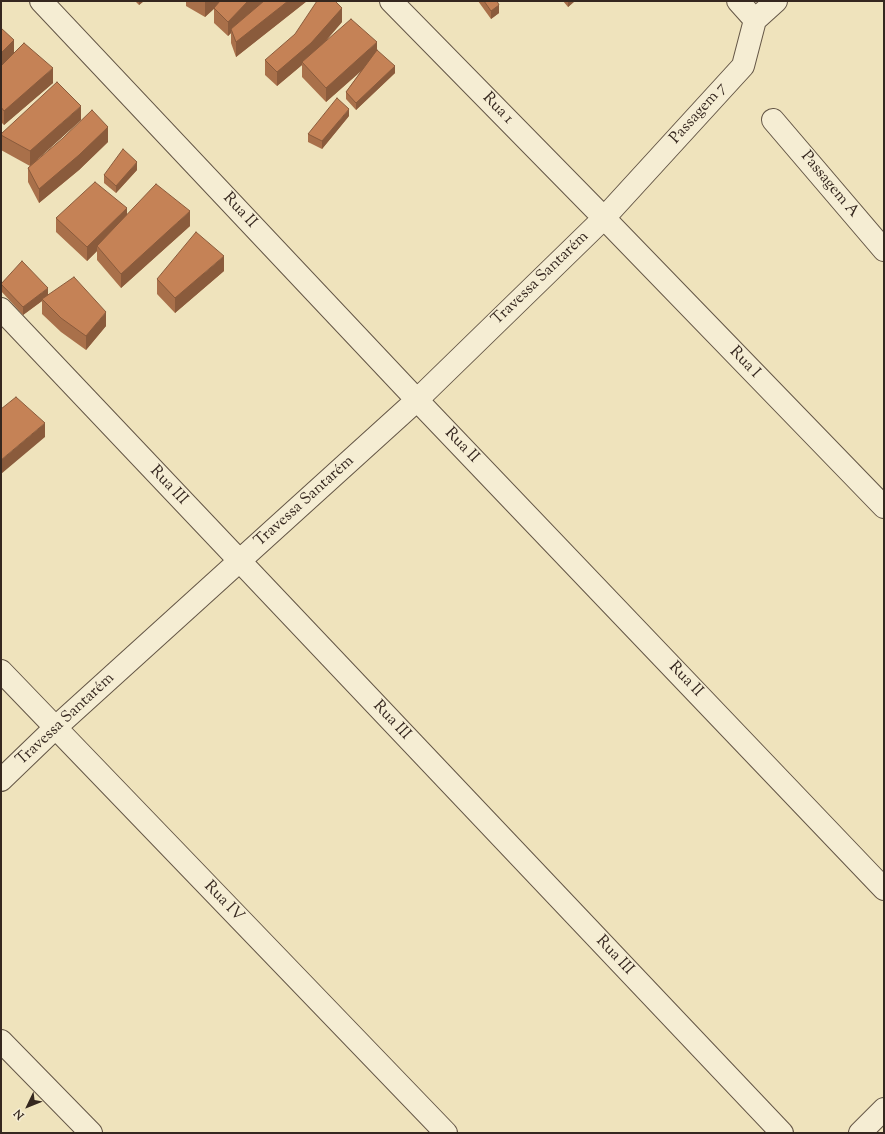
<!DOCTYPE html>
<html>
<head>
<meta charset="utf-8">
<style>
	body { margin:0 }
	#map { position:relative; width:885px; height:1134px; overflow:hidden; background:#efe3bc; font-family:"Sorts Mill Goudy",serif }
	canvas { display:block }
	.frame { position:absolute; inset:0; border:2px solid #35271f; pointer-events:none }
	.north { position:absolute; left:8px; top:1086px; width:40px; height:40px; -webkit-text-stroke:3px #f5edd3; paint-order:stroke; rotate:227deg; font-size:11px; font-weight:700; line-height:16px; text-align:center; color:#35271f }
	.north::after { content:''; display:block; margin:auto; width:14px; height:18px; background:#35271f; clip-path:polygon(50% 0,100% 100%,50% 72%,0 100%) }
</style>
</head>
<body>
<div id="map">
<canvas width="885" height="1134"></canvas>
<div class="frame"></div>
<div class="north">N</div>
</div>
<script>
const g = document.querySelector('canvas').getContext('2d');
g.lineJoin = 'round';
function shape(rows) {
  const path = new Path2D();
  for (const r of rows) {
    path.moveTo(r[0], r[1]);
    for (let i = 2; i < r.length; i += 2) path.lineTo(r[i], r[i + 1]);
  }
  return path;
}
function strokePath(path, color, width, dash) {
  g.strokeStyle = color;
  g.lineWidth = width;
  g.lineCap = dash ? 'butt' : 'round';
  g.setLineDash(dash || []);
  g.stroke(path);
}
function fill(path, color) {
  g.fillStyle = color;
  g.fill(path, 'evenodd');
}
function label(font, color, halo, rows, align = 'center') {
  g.font = font + ' "Sorts Mill Goudy",serif';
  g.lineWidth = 3;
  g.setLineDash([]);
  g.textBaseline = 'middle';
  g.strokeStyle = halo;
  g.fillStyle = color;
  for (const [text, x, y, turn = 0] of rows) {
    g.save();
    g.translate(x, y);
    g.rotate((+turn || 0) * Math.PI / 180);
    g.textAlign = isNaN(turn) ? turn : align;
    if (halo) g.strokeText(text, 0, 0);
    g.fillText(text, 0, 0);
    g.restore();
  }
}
const minor = shape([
	[41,1,417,400,884,889],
	[391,1,604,218,884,507],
	[738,1,755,20],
	[773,120,884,250],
	[1,309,782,1133],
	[1,671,446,1133],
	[1,780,55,728,417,400,604,218,743,66,755,20,776,1],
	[1,1041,91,1133],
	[860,1133,884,1109]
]);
strokePath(minor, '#645646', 24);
strokePath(minor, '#f5edd3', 22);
fill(shape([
	[135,1,144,1,139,5],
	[186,1,307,1,236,57,231,43,231,33,228,36,214,23,214,9,205,17,186,6],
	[478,1,497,1,499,13,491,19],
	[563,1,575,1,568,7],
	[342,22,323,44,377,50,395,73,356,110,346,99,346,92,361,71,326,102,302,77,302,65,277,86,265,75,265,60],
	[1,28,14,53,53,83,4,125,1,122],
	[349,116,322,149,308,142,308,134],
	[81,120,38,159,108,142,79,170,39,203,28,182,28,168,30,166,1,150,1,134],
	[137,170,116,193,104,183,104,175],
	[127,215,190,226,121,288,97,260,97,251,87,261,56,232,56,218],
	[224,271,175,313,157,294,157,279],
	[1,283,48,295,106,326,86,350,61,332,42,314,42,301,23,315,1,291]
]), '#a9704a');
fill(shape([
	[139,1,144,1,139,5],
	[206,1,222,1,205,17,205,2],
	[248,1,264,1,231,29,231,33,228,36,228,22],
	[288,1,307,1,236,57,236,42],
	[568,1,575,1,568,7],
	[499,5,499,13,491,19,491,11],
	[342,8,342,22,311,58,302,62,302,65,277,86,277,72],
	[14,40,14,55,1,67,1,53],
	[377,42,377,57,326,102,326,88],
	[395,66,395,73,356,110,356,103],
	[53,68,53,83,4,125,4,111],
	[81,106,81,120,30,166,30,151],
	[349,109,349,116,322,149,322,141],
	[108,127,108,142,79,170,39,203,39,189],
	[137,162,137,170,116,193,116,186],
	[127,208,127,223,97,246,97,251,87,261,87,247],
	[190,211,190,226,121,288,121,274],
	[224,256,224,271,175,313,175,298],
	[48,288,48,296,42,299,42,301,23,315,23,307],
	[106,312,106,326,86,350,86,336],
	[45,423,45,437,1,474,1,460]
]), '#8a5b3c');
const building = shape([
	[220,1,248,1,228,22,214,8,220,1],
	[264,1,288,1,236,42,231,29,264,1],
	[317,1,335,1,342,8,311,43,277,72,265,60,295,34,317,1],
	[484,1,497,1,499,5,491,11,484,1],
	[351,19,377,42,326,88,302,62,351,19],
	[1,28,14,40,1,53,1,28],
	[24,43,53,68,4,111,1,107,1,66,24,43],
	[377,50,395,66,356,103,346,92,377,50],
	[57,82,81,106,30,151,1,135,1,134,57,82],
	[337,98,349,109,322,141,308,134,337,98],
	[92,110,108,127,79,155,39,189,28,168,63,138,92,110],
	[123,149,137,162,116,186,104,175,123,149],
	[95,182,127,208,87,247,56,218,95,182],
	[156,184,190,211,121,274,97,246,156,184],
	[196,232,224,256,175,298,157,279,196,232],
	[22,261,48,288,23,307,1,284,22,261],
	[74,277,106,312,86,336,61,318,42,299,74,277],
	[16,397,45,423,1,460,1,409,16,397]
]);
fill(building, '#c58256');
strokePath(building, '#8a5b3c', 1);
label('16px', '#35271f', '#f5edd3', [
	["Rua 1",497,109,46],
	["Passagem 7",699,114,-48],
	["Passagem A",829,185,50],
	["Rua II",239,211,47],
	["Travessa Santarém",541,279,-44],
	["Rua I",744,363,46],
	["Rua II",461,446,46],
	["Rua III",168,486,47],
	["Travessa Santarém",305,502,-42],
	["Rua II",685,680,46],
	["Travessa Santarém",66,720,-43],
	["Rua III",391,721,47],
	["Rua IV",223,902,46],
	["Rua III",614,956,47]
]);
</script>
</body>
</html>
